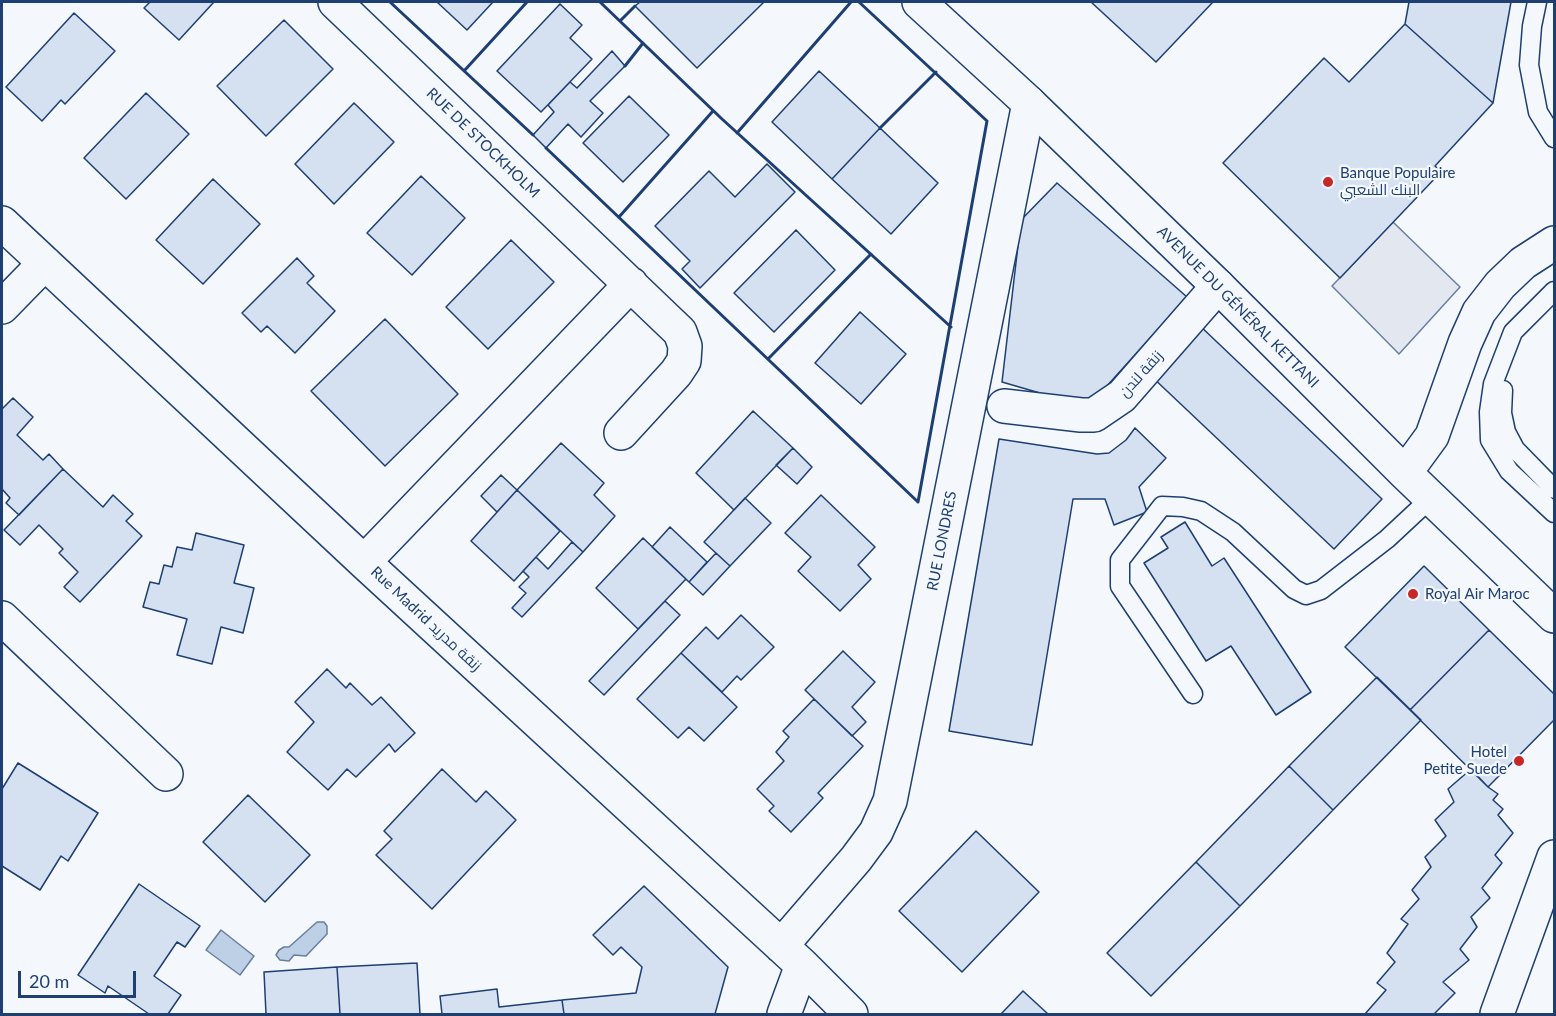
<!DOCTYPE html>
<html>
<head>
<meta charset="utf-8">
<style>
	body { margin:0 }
	#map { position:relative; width:1556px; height:1016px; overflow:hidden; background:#f4f7fb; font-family:Lato,sans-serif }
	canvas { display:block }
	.frame { position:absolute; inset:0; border:3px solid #1d3f73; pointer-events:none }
	.scale { position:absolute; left:18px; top:971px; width:118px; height:27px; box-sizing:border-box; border:3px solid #1d3f73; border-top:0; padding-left:8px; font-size:18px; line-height:21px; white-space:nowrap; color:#1d3f73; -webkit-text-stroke:4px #f4f7fb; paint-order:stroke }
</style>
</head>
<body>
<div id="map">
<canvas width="1556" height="1016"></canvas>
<div class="frame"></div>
<div class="scale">20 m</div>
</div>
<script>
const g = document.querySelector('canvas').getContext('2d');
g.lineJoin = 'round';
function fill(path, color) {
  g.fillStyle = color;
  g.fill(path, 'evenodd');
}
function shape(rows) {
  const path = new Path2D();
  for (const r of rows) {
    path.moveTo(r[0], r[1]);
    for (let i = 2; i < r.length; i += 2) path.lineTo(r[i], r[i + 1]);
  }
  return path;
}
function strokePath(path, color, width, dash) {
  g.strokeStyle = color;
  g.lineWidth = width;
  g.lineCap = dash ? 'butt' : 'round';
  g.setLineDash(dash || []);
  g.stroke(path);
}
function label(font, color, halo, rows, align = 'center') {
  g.font = font + ' Lato,Cairo,sans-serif';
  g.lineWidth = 4.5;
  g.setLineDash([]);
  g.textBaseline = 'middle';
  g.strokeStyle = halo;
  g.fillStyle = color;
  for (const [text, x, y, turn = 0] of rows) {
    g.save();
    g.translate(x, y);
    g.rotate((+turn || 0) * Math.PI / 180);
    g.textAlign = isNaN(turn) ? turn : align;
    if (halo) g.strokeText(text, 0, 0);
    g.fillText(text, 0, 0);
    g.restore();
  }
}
const parking = shape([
	[1393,222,1460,287,1399,354,1332,286,1393,222]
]);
fill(parking, '#e3e8f0');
strokePath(parking, '#687fa3', 1.5);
const water = shape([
	[317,922,324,922,327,926,327,934,306,956,294,955,289,961,280,960,276,955,279,950,284,947,289,947,317,922],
	[221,930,254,956,240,975,206,950,221,930]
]);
fill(water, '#bed0e5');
strokePath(water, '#687fa3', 1.5);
const building = shape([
	[150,2,214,2,179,40,144,8,150,2],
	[437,2,493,2,467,30,437,2],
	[640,2,764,2,697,68,635,6,640,2],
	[1091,2,1213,2,1156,62,1091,2],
	[1409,2,1511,2,1493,103,1405,24,1409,2],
	[560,4,582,25,570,38,592,59,541,112,497,71,560,4],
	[74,13,115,51,65,104,61,100,42,121,6,87,74,13],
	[284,20,333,69,266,136,217,86,284,20],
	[1405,24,1493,103,1435,166,1441,172,1340,278,1223,163,1324,58,1349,82,1405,24],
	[612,51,625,66,590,101,603,113,581,137,568,124,546,148,533,135,554,112,548,105,570,82,577,88,612,51],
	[819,71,880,128,832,179,772,122,819,71],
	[146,93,189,134,126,199,84,158,146,93],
	[629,96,669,135,623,182,583,143,629,96],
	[354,103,394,142,334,204,295,164,354,103],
	[880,128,938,183,891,234,832,179,880,128],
	[767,164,795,192,700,288,682,269,690,261,655,226,709,171,735,197,767,164],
	[421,176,465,218,412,275,367,233,421,176],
	[213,179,260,224,203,284,156,240,213,179],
	[1057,183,1187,297,1088,407,1002,382,1021,220,1057,183],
	[796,230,835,270,774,332,734,293,796,230],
	[511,240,554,282,488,349,446,307,511,240],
	[297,258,314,276,307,283,335,311,295,353,267,326,261,332,242,313,297,258],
	[860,312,906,354,861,404,815,363,860,312],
	[385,319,458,394,385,466,311,391,385,319],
	[1197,323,1382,499,1334,549,1149,374,1197,323],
	[13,398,33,417,17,435,43,460,49,454,63,469,19,515,6,503,10,498,2,489,2,409,13,398],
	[753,411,793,448,734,510,696,473,753,411],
	[1135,428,1166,458,1139,487,1147,512,1114,525,1105,499,1073,499,1032,745,949,731,999,439,1097,454,1109,453,1126,440,1135,428],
	[561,443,604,483,594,495,615,516,583,552,517,490,561,443],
	[793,448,812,467,797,484,776,465,793,448],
	[63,469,103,507,113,495,133,514,126,521,142,536,80,602,64,587,78,572,59,553,63,549,39,525,20,545,4,530,63,469],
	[501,475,517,490,497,512,481,496,501,475],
	[517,490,560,531,514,581,471,541,517,490],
	[821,495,875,547,858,565,871,579,840,611,798,571,811,557,785,533,821,495],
	[745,498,771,523,730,566,704,542,745,498],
	[1185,522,1212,566,1224,558,1311,692,1276,715,1231,646,1206,661,1144,563,1168,548,1161,537,1185,522],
	[670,527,707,562,689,582,652,547,670,527],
	[196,533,244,545,234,583,254,588,243,633,221,627,212,664,177,655,187,619,143,607,150,582,159,584,164,565,172,567,177,547,192,550,196,533],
	[643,538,686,579,638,629,596,588,643,538],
	[572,542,583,552,522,617,512,608,526,593,519,587,529,577,523,571,536,557,548,569,572,542],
	[716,553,730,566,703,595,689,582,716,553],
	[1424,566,1489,630,1410,710,1345,647,1424,566],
	[665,601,680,615,604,695,589,681,665,601],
	[741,615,774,647,741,680,737,676,722,692,681,653,706,627,718,639,741,615],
	[1489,630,1554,694,1554,720,1488,787,1410,710,1489,630],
	[843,651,875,682,852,707,866,722,852,736,805,690,843,651],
	[681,653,737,707,704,741,689,727,678,738,637,699,681,653],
	[327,669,346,688,350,683,372,705,381,697,415,733,395,752,389,744,356,777,347,769,328,790,287,752,314,722,295,702,327,669],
	[1377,677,1421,720,1333,810,1289,766,1377,677],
	[814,699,863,746,818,793,823,798,791,832,769,811,774,806,757,789,784,761,776,752,789,737,783,731,814,699],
	[18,763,98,813,68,861,61,856,40,890,2,866,2,789,18,763],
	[1289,766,1333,810,1240,906,1196,862,1289,766],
	[442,769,476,802,486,791,516,820,432,909,376,855,392,839,384,831,442,769],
	[1471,769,1488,787,1498,794,1493,800,1503,809,1498,815,1513,833,1495,855,1502,863,1482,888,1490,898,1471,917,1477,927,1460,949,1469,960,1443,982,1455,993,1435,1013,1436,1014,1365,1014,1386,990,1377,983,1395,962,1387,953,1408,924,1401,919,1419,899,1412,890,1431,867,1425,857,1446,836,1435,820,1454,802,1448,789,1471,769],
	[248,795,310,855,265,902,203,842,248,795],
	[976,831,1039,892,962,972,899,911,976,831],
	[1196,862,1240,906,1151,996,1107,953,1196,862],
	[139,884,200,926,185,947,177,942,154,976,181,995,168,1014,149,1014,108,986,105,993,78,975,139,884],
	[644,886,728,967,715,1014,564,1014,562,1000,636,993,642,967,621,947,613,955,593,935,644,886],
	[417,963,420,1014,340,1014,337,967,417,963],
	[337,967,340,1014,266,1014,264,972,337,967],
	[497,989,499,1007,562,1000,564,1014,442,1014,440,996,497,989],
	[1023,991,1048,1014,1001,1014,1023,991]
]);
fill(building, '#d5e0f0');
strokePath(building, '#1d3f73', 1.5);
const service = shape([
	[1537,2,1532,26,1529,65,1538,112,1554,138],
	[1554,291,1513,332,1493,384,1489,412,1490,440,1509,471,1554,513],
	[1503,390,1502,413,1506,432,1515,449,1554,489],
	[1193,694,1120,586,1120,560,1162,506,1183,507,1201,511,1233,532,1294,589,1306,595,1321,590,1387,539,1431,498]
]);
const minor = shape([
	[335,2,680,332,685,346,684,361,676,373,621,433],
	[2,223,364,562,802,965,851,1014],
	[2,307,45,263],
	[1004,406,1081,415,1094,415,1122,396,1218,286],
	[364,562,631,284],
	[2,618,166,774],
	[781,946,856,859,876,832,890,801,1029,103],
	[784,1014,802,965],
	[1497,1014,1554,857]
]);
const tertiary = shape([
	[919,2,1029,103,1218,286,1405,473,1554,616],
	[1405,473,1432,436,1465,343,1479,312,1500,285,1523,263,1554,243]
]);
strokePath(service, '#1d3f73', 21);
strokePath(minor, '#1d3f73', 36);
strokePath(tertiary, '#1d3f73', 36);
strokePath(service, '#f4f7fb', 18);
strokePath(minor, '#f4f7fb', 33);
strokePath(tertiary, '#f4f7fb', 33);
strokePath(shape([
	[390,2,533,135],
	[600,2,722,119,951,327],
	[620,21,635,6],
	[625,66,643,43],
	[464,71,527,2],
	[880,128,936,72],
	[737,133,851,2],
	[546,148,918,502,987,121,859,2],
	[619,217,713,111],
	[768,359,871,254]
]), '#1d3f73', 3);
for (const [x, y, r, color] of [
	[1328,182,6,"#c62828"],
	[1413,594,6,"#c62828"],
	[1519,761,6,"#c62828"]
]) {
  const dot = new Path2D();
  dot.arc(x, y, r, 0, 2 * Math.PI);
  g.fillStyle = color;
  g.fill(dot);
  strokePath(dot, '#f4f7fb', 2);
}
label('15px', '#1d3f73', '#f4f7fb', [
	["RUE DE STOCKHOLM",483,143,44],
	["AVENUE DU GÉNÉRAL KETTANI",1238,307,45],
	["زنقة لندن",1141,374,-48],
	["RUE LONDRES",942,541,-79],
	["Rue Madrid زنقة مدريد",426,619,43]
]);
label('15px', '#1d3f73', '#f4f7fb', [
	["Banque Populaire",1340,173],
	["البنك الشعبي",1340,190],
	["Royal Air Maroc",1425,594],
	["Hotel",1507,752,"right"],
	["Petite Suede",1507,769,"right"]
], 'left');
</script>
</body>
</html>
